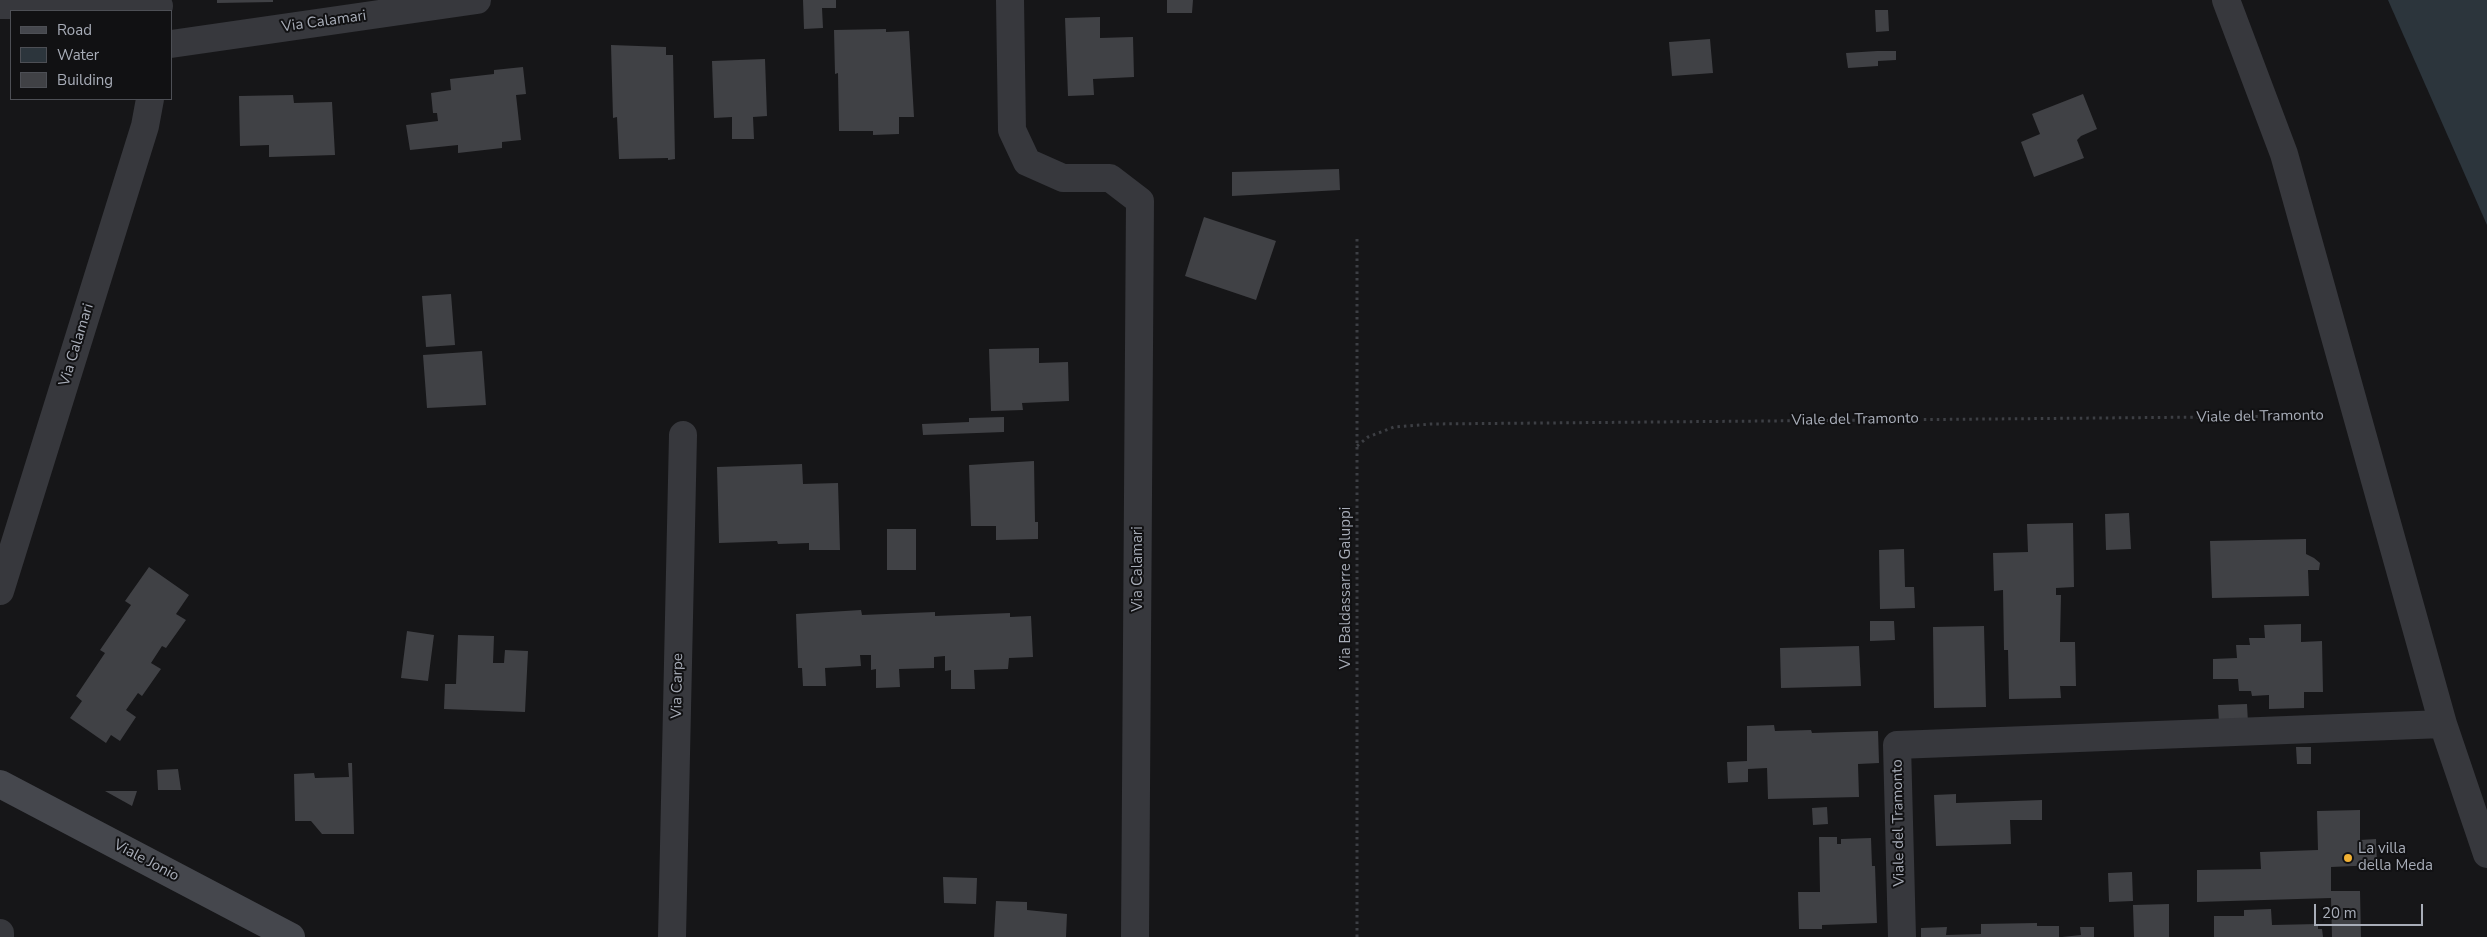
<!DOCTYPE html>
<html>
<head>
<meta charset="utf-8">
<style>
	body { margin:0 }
	#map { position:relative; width:2487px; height:937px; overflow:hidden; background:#161618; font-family:"Nunito Sans",sans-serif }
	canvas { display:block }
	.legend { position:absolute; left:10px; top:10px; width:162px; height:90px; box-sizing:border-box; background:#111113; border:1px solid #4d4f55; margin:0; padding:6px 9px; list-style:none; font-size:15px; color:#a8adb8 }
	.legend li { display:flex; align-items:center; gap:10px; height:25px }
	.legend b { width:25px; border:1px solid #4d4f55 }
	.scale { position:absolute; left:2314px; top:904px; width:109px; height:22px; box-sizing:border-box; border:2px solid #a8adb8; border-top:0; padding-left:6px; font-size:15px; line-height:18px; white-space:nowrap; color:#a8adb8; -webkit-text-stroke:4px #111113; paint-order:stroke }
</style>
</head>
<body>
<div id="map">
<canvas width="2487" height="937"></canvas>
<ul class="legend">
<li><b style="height:6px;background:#45474d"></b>Road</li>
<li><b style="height:14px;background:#2c353c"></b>Water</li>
<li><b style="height:14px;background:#404145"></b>Building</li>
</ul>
<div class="scale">20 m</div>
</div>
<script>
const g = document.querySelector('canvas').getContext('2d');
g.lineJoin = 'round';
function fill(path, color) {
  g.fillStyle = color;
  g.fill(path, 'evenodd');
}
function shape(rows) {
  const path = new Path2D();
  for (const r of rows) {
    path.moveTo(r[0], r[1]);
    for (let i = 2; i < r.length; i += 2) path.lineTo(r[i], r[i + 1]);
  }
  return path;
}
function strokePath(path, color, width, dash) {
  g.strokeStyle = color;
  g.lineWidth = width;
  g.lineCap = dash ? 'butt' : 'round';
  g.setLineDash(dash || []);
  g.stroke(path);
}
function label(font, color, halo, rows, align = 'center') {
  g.font = font + ' "Nunito Sans",sans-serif';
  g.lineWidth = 4;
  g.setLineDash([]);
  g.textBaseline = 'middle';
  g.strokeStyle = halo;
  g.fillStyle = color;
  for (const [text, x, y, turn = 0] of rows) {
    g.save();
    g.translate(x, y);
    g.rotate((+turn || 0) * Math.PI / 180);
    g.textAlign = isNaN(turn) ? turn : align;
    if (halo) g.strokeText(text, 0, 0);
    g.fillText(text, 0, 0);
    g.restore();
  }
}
fill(shape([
	[2388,0,2487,0,2487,225]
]), '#2c353c');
fill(shape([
	[217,0,273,0,273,2,217,3],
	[803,0,836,0,836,8,822,8,823,28,804,29],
	[1167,0,1193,0,1192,13,1167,13],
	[1875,10,1888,10,1889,31,1876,32],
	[1100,17,1100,38,1133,37,1134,77,1093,79,1094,95,1068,96,1065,18],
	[886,29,886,32,909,31,914,117,899,117,899,134,873,135,873,131,839,131,838,73,835,74,834,30],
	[1710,39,1713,73,1672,76,1669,42],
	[611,45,666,47,666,55,673,55,675,159,668,160,668,158,619,159,617,117,613,118],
	[1877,51,1896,51,1896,60,1878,61,1878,66,1848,68,1846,53],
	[765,59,767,116,753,117,754,139,732,139,732,117,714,118,712,61],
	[523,67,526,94,516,95,521,140,502,142,502,148,458,153,458,145,410,150,406,125,438,121,437,113,433,113,431,93,451,90,450,79,494,74,494,70],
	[2083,94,2097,129,2081,136,2077,140,2084,158,2034,177,2021,142,2040,134,2032,114],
	[293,95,294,103,332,102,335,155,269,157,269,145,240,146,239,96],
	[1339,169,1340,190,1232,196,1232,172],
	[1204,217,1276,241,1256,300,1185,276],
	[451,294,455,345,426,347,422,296],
	[1039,348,1039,363,1068,362,1069,401,1022,403,1023,410,991,411,989,349],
	[482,351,486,405,427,408,423,355],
	[1004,417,1004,432,923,435,922,424,969,422,969,418],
	[1034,461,1035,522,1038,522,1038,539,996,540,996,526,971,526,969,465],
	[802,464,803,484,838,483,840,550,809,550,809,543,778,544,777,541,719,543,717,467],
	[2129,513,2131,549,2106,550,2105,514],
	[2073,523,2074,587,2056,588,2056,595,2061,595,2060,642,2075,642,2076,686,2060,686,2061,698,2009,699,2008,650,2004,650,2003,590,1994,591,1993,553,2028,552,2027,524],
	[887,529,916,529,916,570,887,570],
	[2306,539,2306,554,2314,558,2320,563,2319,570,2308,570,2309,596,2212,598,2210,541],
	[1904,549,1905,587,1914,587,1915,608,1880,609,1879,550],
	[149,567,189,595,176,614,186,620,166,648,162,646,151,663,161,669,142,696,138,693,126,710,136,717,120,741,111,735,106,743,70,718,82,701,76,696,105,653,100,650,131,605,125,601],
	[861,610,862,615,935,612,935,616,1010,613,1010,617,1031,616,1033,657,1009,658,1008,669,974,670,975,689,951,689,951,670,945,671,945,656,934,657,934,668,899,669,900,687,876,688,876,669,871,670,871,655,860,655,861,666,825,668,826,686,803,686,802,668,798,668,796,614],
	[1870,621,1894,621,1895,640,1870,641],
	[2301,624,2301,642,2322,641,2323,692,2304,692,2304,708,2269,709,2269,695,2252,696,2251,691,2239,691,2238,679,2213,679,2213,659,2237,658,2236,645,2250,645,2249,638,2265,638,2264,625],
	[1984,626,1986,707,1934,708,1933,627],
	[407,631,434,635,428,681,401,678],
	[458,635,494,636,493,663,504,663,505,650,528,651,525,712,444,709,445,684,456,684],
	[1859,646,1861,686,1781,688,1780,648],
	[2247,704,2248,723,2219,723,2218,705],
	[1774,725,1775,731,1811,730,1812,733,1878,731,1879,763,1858,764,1859,797,1768,799,1767,768,1748,769,1748,782,1728,783,1727,762,1747,761,1747,726],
	[2296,747,2311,747,2311,764,2297,764],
	[348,763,352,763,354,834,322,834,311,821,295,821,294,774,314,773,315,778,349,777],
	[178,769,181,790,158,790,157,770],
	[105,791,137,791,132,806],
	[1956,794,1956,803,2042,800,2042,820,2010,820,2011,844,1936,846,1934,795],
	[1827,807,1828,824,1813,825,1812,808],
	[2360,810,2360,840,2376,839,2377,865,2331,867,2331,891,2360,891,2361,937,2332,937,2331,898,2197,902,2197,870,2261,869,2260,852,2318,850,2317,811],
	[1819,837,1837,837,1837,844,1841,844,1841,839,1871,838,1872,866,1875,866,1877,923,1822,925,1822,929,1799,929,1798,892,1820,892],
	[2132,872,2133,901,2109,902,2108,873],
	[943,877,977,878,976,904,944,903],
	[996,901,1027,902,1027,910,1067,914,1066,937,994,937],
	[2169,904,2169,937,2134,937,2133,905],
	[2271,909,2272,925,2318,924,2318,929,2322,929,2323,937,2214,937,2214,916,2244,916,2244,910],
	[2037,923,2037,926,2059,926,2059,937,1921,937,1921,928,1947,927,1946,935,1981,934,1981,924],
	[2080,927,2094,927,2094,937,2062,937,2081,935]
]), '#404145');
strokePath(shape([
	[1357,446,1368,437,1394,427,1431,424,2324,416],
	[1357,937,1357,239]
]), '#3d3f44', 3, [2.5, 4]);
strokePath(shape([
	[1010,0,1012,130,1027,162,1063,178,1110,178,1140,201,1135,937],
	[2226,0,2284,154,2443,724,2487,854],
	[0,5,159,6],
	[171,44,477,0],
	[0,591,145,126,150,99],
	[0,933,0,937],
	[672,937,683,435],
	[1902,937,1897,745,2443,724]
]), '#37383d', 28);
strokePath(shape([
	[0,784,291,937]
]), '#45474d', 28);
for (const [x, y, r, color] of [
	[2348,858,5,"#f2b134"]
]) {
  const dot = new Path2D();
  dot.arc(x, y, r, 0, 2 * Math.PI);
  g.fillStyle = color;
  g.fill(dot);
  strokePath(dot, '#111113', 2);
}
label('15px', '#a8adb8', '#111113', [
	["Via Calamari",324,22,-8],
	["Via Calamari",77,345,-73],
	["Viale del Tramonto",2260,417,-1],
	["Viale del Tramonto",1855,420,-1],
	["Via Calamari",1138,569,-90],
	["Via Baldassarre Galuppi",1346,588,-90],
	["Via Carpe",678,686,-89],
	["Viale del Tramonto",1899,823,-91],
	["Viale Jonio",146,861,28]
]);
label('15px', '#a8adb8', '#111113', [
	["La villa",2358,849],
	["della Meda",2358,866]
], 'left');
</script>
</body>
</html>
